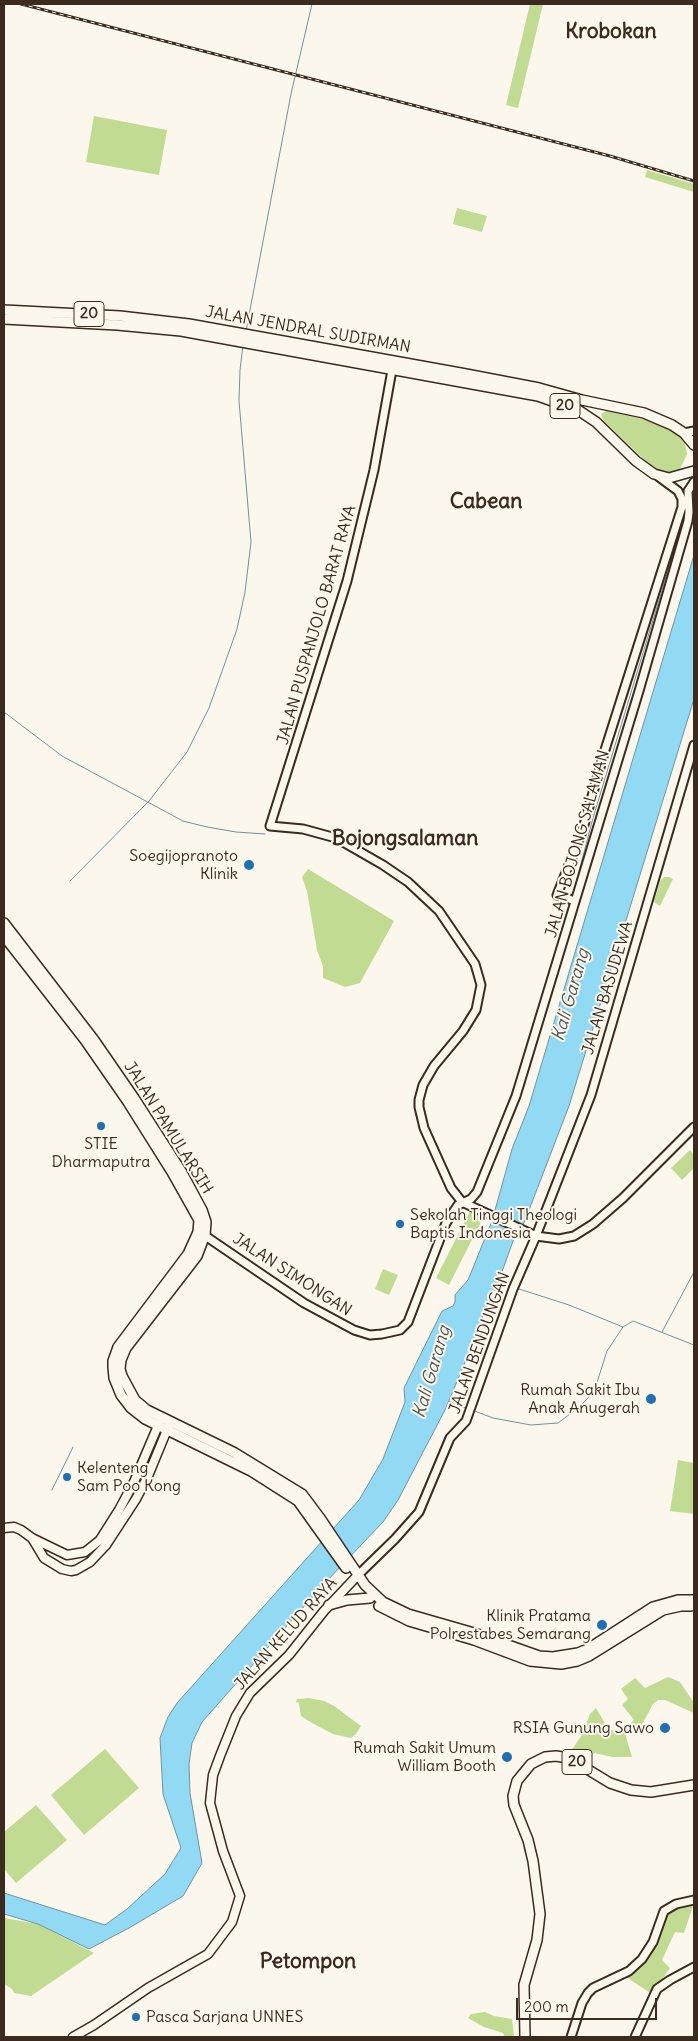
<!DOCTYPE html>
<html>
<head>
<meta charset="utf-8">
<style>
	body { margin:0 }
	#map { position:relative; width:698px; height:2041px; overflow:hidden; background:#fbf7ec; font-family:Delius,sans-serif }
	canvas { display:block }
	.frame { position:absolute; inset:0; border:5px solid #3b2a1e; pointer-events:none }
	.scale { position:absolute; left:516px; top:1998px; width:141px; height:22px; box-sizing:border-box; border:2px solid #3b2a1e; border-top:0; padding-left:6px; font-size:15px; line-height:18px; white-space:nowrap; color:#3b2a1e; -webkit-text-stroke:4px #fbf7ec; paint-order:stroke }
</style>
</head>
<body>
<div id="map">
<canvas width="698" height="2041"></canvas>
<div class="frame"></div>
<div class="scale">200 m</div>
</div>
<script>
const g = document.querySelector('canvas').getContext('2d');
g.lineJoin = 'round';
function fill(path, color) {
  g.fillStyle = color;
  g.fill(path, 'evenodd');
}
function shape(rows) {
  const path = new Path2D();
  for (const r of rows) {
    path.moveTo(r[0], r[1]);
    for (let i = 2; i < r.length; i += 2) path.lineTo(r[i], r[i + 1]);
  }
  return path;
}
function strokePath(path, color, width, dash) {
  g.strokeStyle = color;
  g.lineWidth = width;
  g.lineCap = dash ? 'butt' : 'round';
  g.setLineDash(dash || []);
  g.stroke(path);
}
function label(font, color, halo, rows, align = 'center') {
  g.font = font + ' Delius,sans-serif';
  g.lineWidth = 4;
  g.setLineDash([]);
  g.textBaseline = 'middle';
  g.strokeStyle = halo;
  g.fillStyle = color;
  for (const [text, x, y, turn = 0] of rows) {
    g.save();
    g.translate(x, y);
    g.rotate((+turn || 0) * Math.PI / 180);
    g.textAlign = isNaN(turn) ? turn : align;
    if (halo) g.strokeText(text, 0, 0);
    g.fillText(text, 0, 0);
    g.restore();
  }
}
fill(shape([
	[530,4,543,4,518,108,506,105],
	[94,116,167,130,159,175,86,162],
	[647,170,694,184,694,192,645,177],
	[457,208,487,216,482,232,453,224],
	[606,411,642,419,666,427,679,436,685,444,687,454,680,469,670,473,655,470,603,420,601,414],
	[308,869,394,921,360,983,345,987,323,978,323,966,317,950,307,891,302,877],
	[664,877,669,877,673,879,660,906,654,902,660,881],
	[690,1150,694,1155,694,1168,682,1180,671,1168],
	[471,1209,484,1216,449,1285,436,1278],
	[383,1269,398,1275,389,1295,375,1289],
	[678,1460,694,1463,694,1514,670,1511],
	[668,1677,680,1682,694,1703,694,1713,665,1700,658,1700,653,1704,639,1730,630,1724,634,1720,622,1705,628,1699,621,1689,635,1678,645,1688],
	[309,1698,324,1701,334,1706,361,1726,356,1734,351,1738,333,1734,312,1723,301,1716,299,1703,296,1702,297,1699],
	[596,1708,609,1730,624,1730,632,1757,613,1757,594,1753,587,1757,571,1751,582,1735,590,1714],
	[105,1749,139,1788,84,1835,51,1795],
	[36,1805,67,1840,16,1883,4,1869,4,1832],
	[694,1903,684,1933,675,1932,662,1960,670,1968,652,1994,626,1977,639,1966,656,1944,663,1916,672,1908],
	[4,1918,38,1924,94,1953,31,1996,14,1993,12,1989,4,1984],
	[485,2012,494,2016,512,2019,514,2037,505,2037,503,2033,484,2027,468,2018,471,2014]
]), '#c1db92');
const water = shape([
	[694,555,694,699,569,1106,524,1223,517,1230,498,1283,485,1309,477,1337,469,1353,445,1410,398,1500,383,1522,324,1584,202,1722,192,1743,189,1764,190,1793,202,1863,183,1896,129,1928,89,1949,38,1924,4,1914,4,1893,105,1925,127,1909,165,1874,181,1848,163,1794,160,1738,168,1717,177,1703,359,1500,383,1459,405,1402,404,1388,442,1311,453,1306,455,1302,455,1295,468,1280,492,1221,512,1149,529,1106,694,555]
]);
fill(water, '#92d9f4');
strokePath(water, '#6f939e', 1);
strokePath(shape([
	[246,331,291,94,312,4],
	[4,712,62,756,183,821,207,827,236,832,265,834],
	[70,881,149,801,187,752,209,708,237,629,245,592,251,542,239,401,240,370,243,345],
	[572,898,593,818,686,511],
	[555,955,570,904],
	[528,1044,532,1033],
	[496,1136,518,1076],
	[472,1193,488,1156],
	[496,1283,512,1287],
	[516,1288,569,1305,623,1327,633,1321,694,1345],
	[662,1332,694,1272],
	[449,1401,468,1409],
	[472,1410,493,1418,531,1425,558,1423,578,1408,594,1392,607,1351,623,1327],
	[52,1490,73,1447]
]), '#6f939e', 1);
const tertiary = shape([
	[392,370,374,470,347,581,270,826,303,829,336,838,383,865,408,882,439,911,475,964,481,985,476,1010,463,1031,434,1066,423,1085,419,1100,419,1107,424,1128,451,1188,462,1202,536,1236,559,1239,574,1236,593,1224,623,1198,694,1127],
	[684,433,694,431],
	[575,901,557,895,582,832,604,753,682,507,682,499,678,491,659,477],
	[201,1233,304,1303,354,1330,370,1335,382,1334,400,1330,408,1322,446,1223,458,1205,471,1199,477,1192,516,1096,639,691,688,521,689,512,688,491,694,482],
	[358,1575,395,1539,419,1512,450,1438,466,1421,513,1289,536,1236,591,1095,694,745],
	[571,2037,582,2003,588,1993,593,1988,629,1971,642,1959,653,1942,664,1911,676,1904,694,1900],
	[635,2037,657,1989,670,1980,694,1967]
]);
const secondary = shape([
	[4,1528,14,1527,21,1530,32,1538,67,1555,85,1552,100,1540,119,1510,134,1482,160,1421],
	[32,1538,44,1558,62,1569,71,1571,76,1570,90,1562,106,1545,136,1499,148,1476,169,1425],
	[73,2037,94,2025,148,1988,208,1954,232,1922,240,1896,223,1851,210,1803,213,1775,220,1756,236,1716,250,1693,289,1655,324,1611,358,1575]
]);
const trunk = shape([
	[4,310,120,316,189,324,466,374,539,388,582,400,644,413,672,425,684,433,694,445],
	[4,319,117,325,181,331,538,396,578,410,596,422,636,461,654,474,669,478,694,471],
	[4,923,94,1040,134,1098,181,1171,202,1210,206,1222,205,1235,197,1256,126,1348,121,1360,120,1369,122,1376,135,1400,147,1410,235,1453,302,1494,320,1518,365,1585,383,1602,408,1614,474,1633,539,1656,553,1657,578,1653,588,1649,653,1607,678,1600,694,1600],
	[4,936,85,1040,128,1102,172,1172,199,1220,198,1232,188,1254,118,1347,113,1361,113,1367,114,1378,121,1395,131,1408,145,1419,251,1471,298,1501,346,1568],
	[329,1605,347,1600,370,1598],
	[379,1606,409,1621,474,1640,530,1661,561,1664,577,1661,589,1656,663,1610,681,1606,691,1606],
	[525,2037,524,1985,537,1940,540,1914,533,1861,528,1840,514,1805,513,1796,517,1781,531,1764,545,1757,556,1756,569,1758,610,1783,631,1790,651,1792,694,1785]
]);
strokePath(tertiary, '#3b2a1e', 11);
strokePath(secondary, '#3b2a1e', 11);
strokePath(trunk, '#3b2a1e', 12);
strokePath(tertiary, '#fbf7ec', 7);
strokePath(secondary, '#fbf7ec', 8);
strokePath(trunk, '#fbf7ec', 9);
const rail = shape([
	[21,4,610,156,694,181]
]);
strokePath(rail, '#3b2a1e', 3);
strokePath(rail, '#fbf7ec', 1, [4]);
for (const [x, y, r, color] of [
	[249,865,6,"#1f6fb2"],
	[101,1126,5,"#1f6fb2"],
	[400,1224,5,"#1f6fb2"],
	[651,1399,6,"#1f6fb2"],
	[67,1477,5,"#1f6fb2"],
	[602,1625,6,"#1f6fb2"],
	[665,1728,6,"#1f6fb2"],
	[507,1757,6,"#1f6fb2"],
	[136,2017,5,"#1f6fb2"]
]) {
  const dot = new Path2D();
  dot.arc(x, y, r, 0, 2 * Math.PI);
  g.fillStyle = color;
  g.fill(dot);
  strokePath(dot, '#fbf7ec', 2);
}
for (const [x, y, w] of [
	[89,314,30],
	[565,406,30],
	[577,1762,30]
]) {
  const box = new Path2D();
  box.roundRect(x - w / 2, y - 12.5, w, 25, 4);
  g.fillStyle = '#fbf7ec';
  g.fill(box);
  strokePath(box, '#3b2a1e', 1);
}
label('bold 15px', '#3b2a1e', null, [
	["20",89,314],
	["20",565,406],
	["20",577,1762]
]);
label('16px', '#3b2a1e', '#fbf7ec', [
	["JALAN JENDRAL SUDIRMAN",308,330,10],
	["JALAN PUSPANJOLO BARAT RAYA",317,625,-74],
	["JALAN BOJONG SALAMAN",578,844,-74],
	["JALAN BASUDEWA",608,988,-73],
	["JALAN PAMULARSIH",168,1128,58],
	["JALAN SIMONGAN",292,1275,33],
	["JALAN BENDUNGAN",480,1343,-70],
	["JALAN KELUD RAYA",286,1634,-48]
]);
label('16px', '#3b2a1e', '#fbf7ec', [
	["Soegijopranoto",238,856],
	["Klinik",238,874],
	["STIE",101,1144,"center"],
	["Dharmaputra",101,1162,"center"],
	["Sekolah Tinggi Theologi",410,1215,"left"],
	["Baptis Indonesia",410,1233,"left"],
	["Rumah Sakit Ibu",640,1390],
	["Anak Anugerah",640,1408],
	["Kelenteng",77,1468,"left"],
	["Sam Poo Kong",77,1486,"left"],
	["Klinik Pratama",591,1616],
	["Polrestabes Semarang",591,1634],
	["RSIA Gunung Sawo",654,1728],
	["Rumah Sakit Umum",496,1748],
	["William Booth",496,1766],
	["Pasca Sarjana UNNES",146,2017,"left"]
], 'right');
label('italic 18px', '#515654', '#fbf7ec', [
	["Kali Garang",571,995,-74],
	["Kali Garang",432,1372,-74]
]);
label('bold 21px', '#3b2a1e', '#fbf7ec', [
	["Krobokan",611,32],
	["Cabean",486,502],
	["Bojongsalaman",405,839],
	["Petompon",308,1962]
]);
</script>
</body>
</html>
